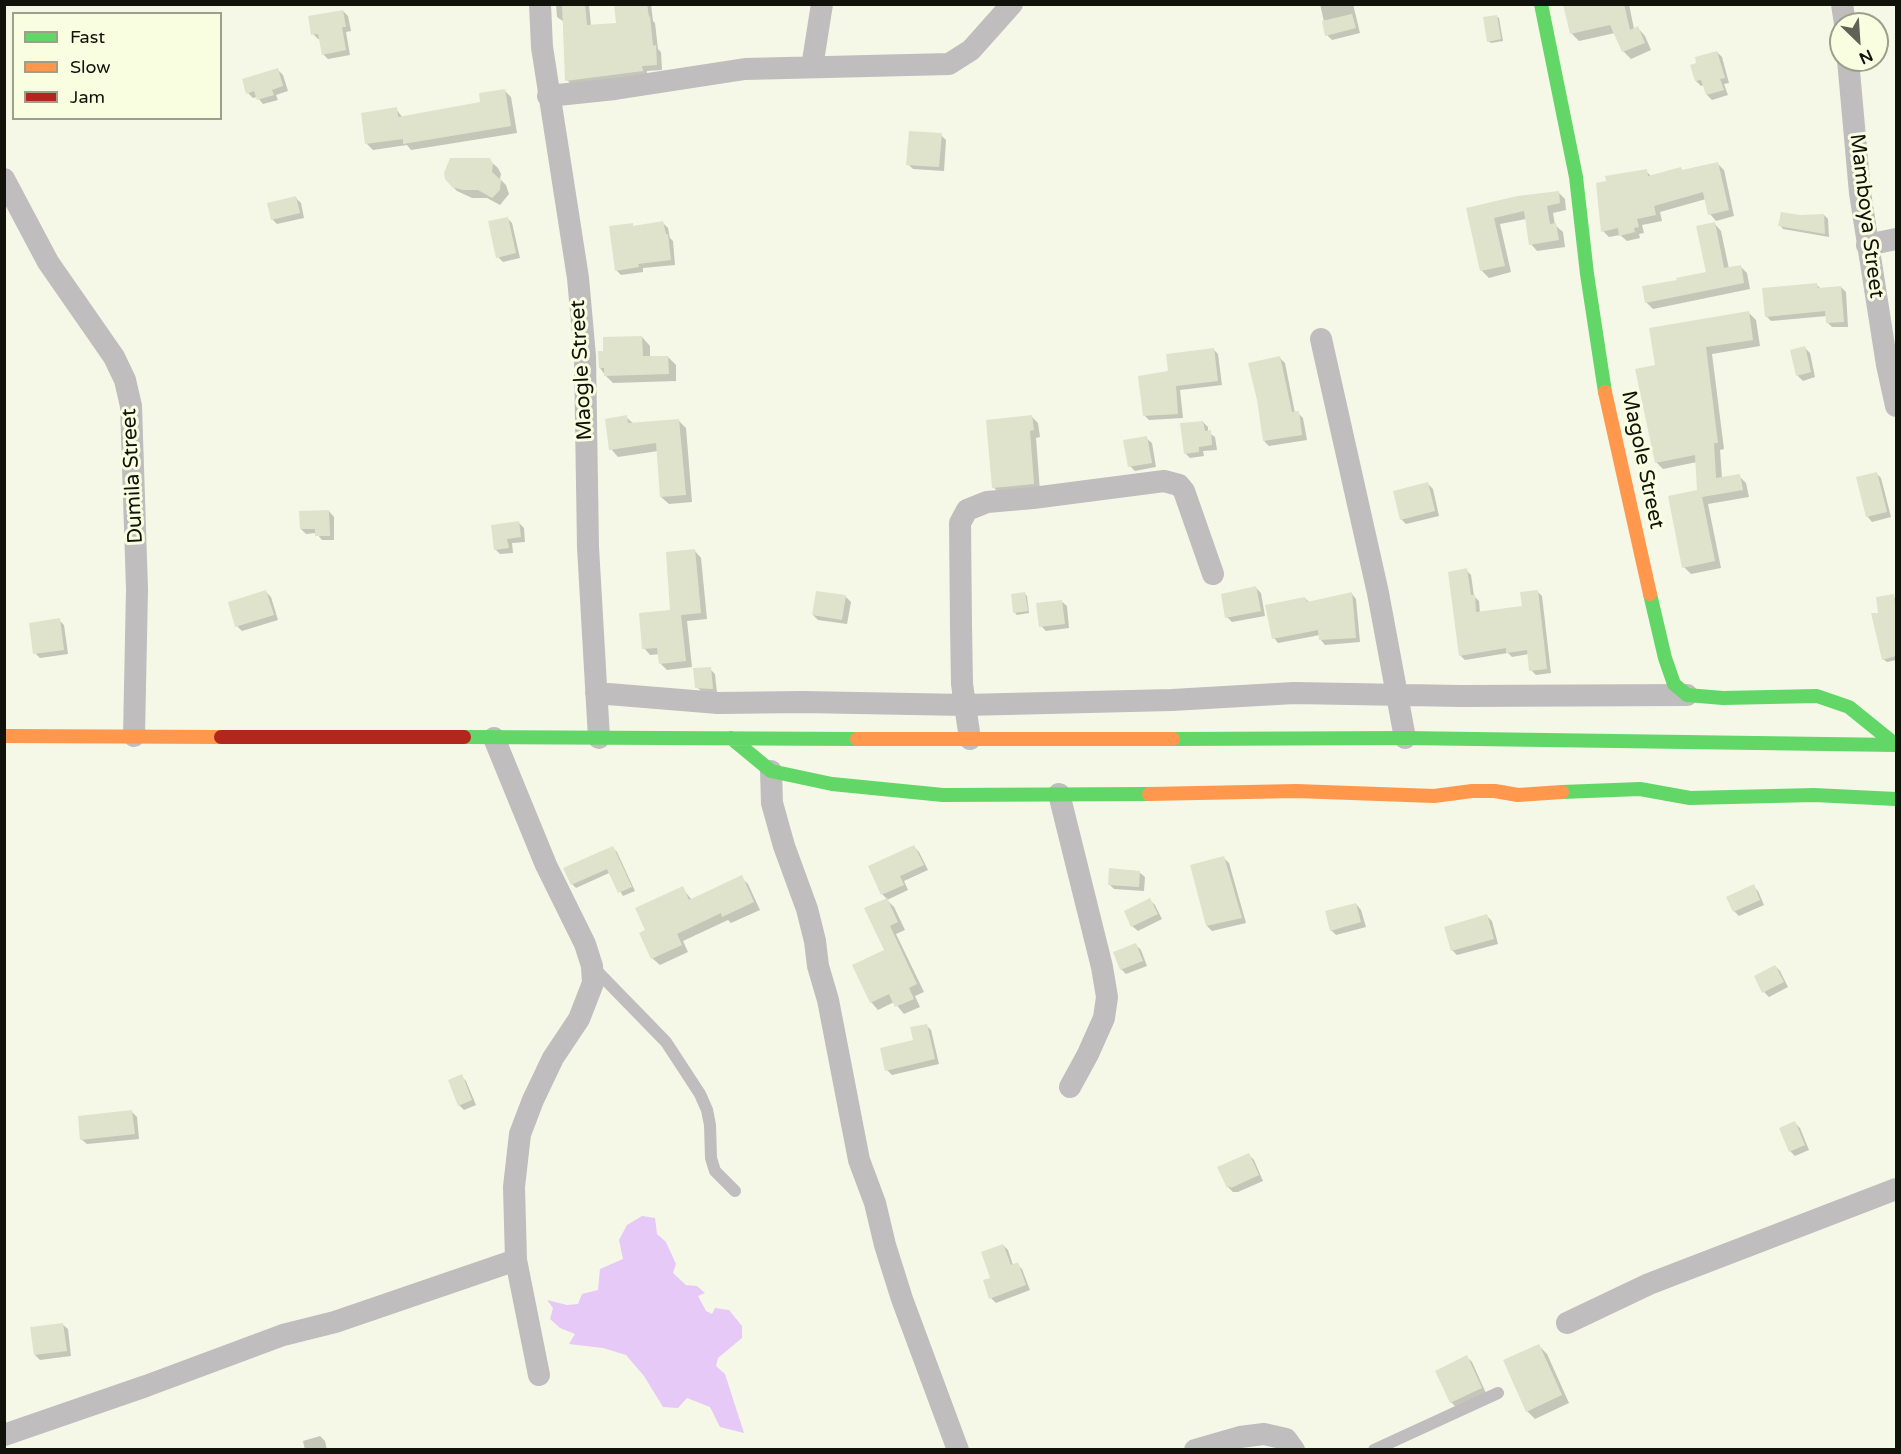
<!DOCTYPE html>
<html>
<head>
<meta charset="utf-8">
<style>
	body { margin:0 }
	#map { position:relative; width:1901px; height:1454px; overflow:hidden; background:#f5f8e7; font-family:"Varela Round",sans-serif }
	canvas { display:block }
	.frame { position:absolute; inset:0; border:6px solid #111209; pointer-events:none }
	.legend { position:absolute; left:12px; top:12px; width:210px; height:108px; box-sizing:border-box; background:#f9fee1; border:2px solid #9ca08b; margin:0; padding:8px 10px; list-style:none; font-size:18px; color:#111209 }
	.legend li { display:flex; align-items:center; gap:12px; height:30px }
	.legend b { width:30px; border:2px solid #9ca08b }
	.north { position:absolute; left:1829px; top:12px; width:60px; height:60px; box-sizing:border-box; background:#f9fee1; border:2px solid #9ca08b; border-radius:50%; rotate:155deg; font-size:16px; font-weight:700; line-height:24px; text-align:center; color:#111209 }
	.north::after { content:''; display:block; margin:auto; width:21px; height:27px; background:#616257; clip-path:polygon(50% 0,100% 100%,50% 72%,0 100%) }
</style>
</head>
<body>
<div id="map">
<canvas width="1901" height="1454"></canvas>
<div class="frame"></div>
<ul class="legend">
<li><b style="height:8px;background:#63d668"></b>Fast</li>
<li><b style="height:8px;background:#ff974d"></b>Slow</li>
<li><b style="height:8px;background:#b3261e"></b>Jam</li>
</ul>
<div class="north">N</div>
</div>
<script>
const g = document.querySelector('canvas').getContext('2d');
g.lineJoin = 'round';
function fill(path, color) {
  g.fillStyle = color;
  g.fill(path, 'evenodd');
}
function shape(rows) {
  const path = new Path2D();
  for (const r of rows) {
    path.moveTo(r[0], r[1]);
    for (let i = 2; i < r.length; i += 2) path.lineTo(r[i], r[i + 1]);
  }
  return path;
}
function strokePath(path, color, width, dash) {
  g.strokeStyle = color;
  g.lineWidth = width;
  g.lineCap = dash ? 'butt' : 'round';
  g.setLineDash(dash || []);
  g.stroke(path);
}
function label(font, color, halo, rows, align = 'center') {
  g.font = font + ' "Varela Round",sans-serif';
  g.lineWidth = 6;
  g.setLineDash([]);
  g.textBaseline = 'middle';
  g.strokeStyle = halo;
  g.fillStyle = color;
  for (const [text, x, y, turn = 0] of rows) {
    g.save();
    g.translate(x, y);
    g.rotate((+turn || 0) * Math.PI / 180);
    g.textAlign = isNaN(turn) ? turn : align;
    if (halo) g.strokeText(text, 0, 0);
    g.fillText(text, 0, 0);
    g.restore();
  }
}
fill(shape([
	[642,1216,655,1218,657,1234,666,1242,676,1264,673,1273,686,1285,697,1286,705,1293,698,1296,706,1311,712,1314,715,1308,729,1310,742,1326,742,1338,718,1358,716,1366,725,1374,744,1433,720,1427,710,1407,687,1398,678,1408,663,1407,644,1376,626,1355,603,1348,569,1344,575,1334,560,1328,550,1319,553,1308,547,1300,567,1305,578,1304,582,1294,598,1290,600,1269,623,1259,619,1240,627,1225]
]), '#e6c9f6');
fill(shape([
	[556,4,589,4,591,26,618,25,615,4,651,4,653,21,655,23,658,49,661,52,662,70,647,71,647,76,572,85,567,80,564,22,557,17],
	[1320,4,1353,4,1360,33,1332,40,1327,35],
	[1565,4,1629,4,1634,29,1638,28,1645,36,1651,50,1631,59,1623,51,1615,33,1579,41,1572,34],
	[343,11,348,16,351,31,346,32,350,55,328,59,323,54,321,39,318,39,313,34],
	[1496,16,1499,18,1503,41,1491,43,1488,41],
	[1717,52,1722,57,1729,83,1724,84,1728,95,1712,100,1707,95,1704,85,1701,86,1696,81],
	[278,70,283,75,288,91,276,95,278,100,263,104,257,97,253,98,248,93],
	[505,91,511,97,517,133,411,150,407,145,373,150,367,144,363,114,396,109,403,118,482,103],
	[941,135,946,140,944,171,913,169,908,164],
	[489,160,498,168,501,174,500,179,506,185,509,194,500,205,487,198,472,198,457,191,449,183],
	[1717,163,1724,170,1734,216,1716,221,1710,214,1706,199,1660,212,1662,221,1642,225,1644,233,1639,234,1640,238,1627,241,1620,235,1609,237,1603,231,1646,171,1652,177,1680,168,1683,171],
	[1558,192,1565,199,1566,210,1553,213,1555,225,1563,232,1565,247,1537,251,1531,244,1526,219,1500,224,1511,272,1489,278,1482,271,1467,209],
	[296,198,301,203,304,218,277,224,272,219],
	[1824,215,1828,219,1829,237,1783,229,1780,225,1799,217],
	[507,218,512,223,520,258,503,262,498,257],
	[663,223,668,228,670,238,673,241,675,265,643,268,643,272,621,275,616,270,632,224,635,228],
	[1715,224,1721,231,1729,269,1740,266,1747,273,1750,289,1653,309,1646,302,1679,281,1707,273],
	[1817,285,1821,289,1841,287,1846,292,1848,327,1832,327,1827,322,1827,316,1771,321,1766,316],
	[1749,313,1756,320,1760,346,1712,354,1724,449,1720,450,1722,478,1739,476,1746,483,1749,497,1708,504,1721,568,1691,574,1684,567,1699,491,1697,462,1663,469,1656,462,1657,366],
	[642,337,650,346,650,358,668,357,676,365,676,381,613,383,605,375,600,368],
	[1805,348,1810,353,1815,377,1803,381,1798,376,1792,351],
	[1213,349,1218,354,1222,385,1180,390,1183,418,1149,420,1144,415,1170,372],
	[1280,358,1285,363,1295,413,1298,413,1303,418,1307,440,1269,446,1264,441],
	[1031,416,1038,423,1040,437,1036,438,1040,491,1001,494,993,487],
	[626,417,634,424,679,421,686,428,692,502,669,504,661,497,658,451,618,457,611,449],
	[1203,422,1208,427,1208,432,1215,437,1217,450,1203,451,1204,456,1190,458,1185,453],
	[1146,438,1152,443,1156,467,1135,471,1130,466],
	[1876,473,1881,478,1891,517,1872,522,1867,516],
	[1428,484,1433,489,1439,516,1406,524,1401,519],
	[329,511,334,517,334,540,322,540,316,533,306,534,301,529],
	[519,523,524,528,525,542,512,543,513,553,500,554,495,549],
	[695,551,701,558,707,619,687,621,692,667,667,670,661,664,660,654,650,655,644,648,672,612],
	[1466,570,1471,575,1474,596,1479,601,1480,613,1524,607,1537,591,1542,596,1551,673,1536,675,1531,670,1529,654,1512,657,1508,653,1465,660,1460,655],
	[1256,588,1261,593,1265,616,1232,622,1227,617],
	[266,592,271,597,278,620,242,631,237,626],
	[1024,593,1027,596,1029,613,1017,615,1015,613],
	[1352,594,1356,599,1360,642,1325,645,1321,640,1320,635,1278,643,1274,638,1305,598,1310,603],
	[1893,596,1896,599,1896,660,1887,662,1883,659,1880,614],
	[846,597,851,602,847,624,818,620,813,615],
	[1061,601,1067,606,1069,628,1046,631,1041,626],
	[59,620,64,625,68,654,40,658,35,653],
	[710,669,715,674,717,693,702,692,697,687],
	[612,847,617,852,635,891,623,896,609,873,576,888,572,884],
	[914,847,919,852,928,870,904,881,908,890,887,900,894,907,905,930,896,934,924,992,915,996,920,1007,904,1014,894,1002,878,1010,871,1002,854,966,886,951,866,909,887,899,882,894,870,867],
	[1224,858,1229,863,1246,923,1212,931,1207,926],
	[1139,872,1145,877,1144,891,1114,889,1109,884],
	[741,877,748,884,760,910,731,923,728,920,683,941,688,952,660,965,652,958,647,931,682,888,692,900],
	[1753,886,1758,891,1764,905,1739,916,1734,911],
	[1150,900,1155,905,1162,919,1138,931,1132,926],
	[1356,904,1361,910,1366,927,1336,935,1331,930],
	[1487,916,1492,921,1498,944,1457,955,1452,950],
	[1136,945,1141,950,1147,966,1126,974,1121,969],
	[1775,966,1780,971,1788,987,1769,997,1764,992],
	[926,1025,931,1030,939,1064,892,1075,887,1070,915,1041],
	[461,1076,466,1081,476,1105,464,1110,459,1105],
	[132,1112,137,1117,139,1139,87,1144,81,1139],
	[1795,1123,1800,1128,1809,1150,1795,1156,1790,1151],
	[1249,1155,1254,1160,1263,1181,1238,1192,1233,1192,1228,1187],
	[1003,1245,1008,1250,1013,1265,1017,1264,1022,1269,1030,1290,996,1303,991,1298,992,1279],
	[62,1324,68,1329,71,1356,40,1360,35,1355],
	[1539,1346,1547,1354,1569,1403,1535,1419,1527,1411],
	[1467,1357,1472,1362,1486,1393,1456,1407,1451,1402],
	[320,1436,325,1441,327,1450,305,1450,303,1441]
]), '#0003');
fill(shape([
	[562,4,585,4,587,25,616,23,614,4,647,4,649,17,650,16,653,46,656,45,657,65,642,66,643,71,565,81],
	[1563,4,1624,4,1630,30,1638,26,1645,43,1622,52,1610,25,1570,34],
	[343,10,346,27,342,27,346,50,322,55,318,34,311,35,308,16],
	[1352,14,1356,28,1325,36,1322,21],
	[1497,15,1501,39,1487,42,1483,17],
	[1717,51,1725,78,1720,79,1724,90,1706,95,1701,80,1695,81,1690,65,1696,63,1695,57],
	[278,68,283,86,272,90,274,95,257,100,254,91,246,94,242,79],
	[505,89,511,126,403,144,403,139,365,144,361,113,397,107,398,117,480,102,479,93],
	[909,131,942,133,939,167,906,165],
	[450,158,490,158,493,164,492,172,501,180,500,190,492,198,478,190,463,190,452,187,445,179,444,173],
	[1718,162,1729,210,1708,215,1703,192,1654,206,1656,215,1637,219,1639,227,1634,228,1635,232,1619,236,1618,228,1601,232,1596,183,1606,181,1605,176,1647,169,1648,176,1681,167,1682,170],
	[1559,191,1560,203,1547,206,1550,224,1556,223,1559,240,1529,245,1524,211,1494,218,1505,266,1480,271,1466,208,1517,196],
	[296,196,300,213,271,220,267,203],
	[1781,212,1800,215,1824,214,1825,234,1778,226],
	[508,217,516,253,496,258,488,221],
	[663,221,666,234,668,234,671,260,638,264,639,267,615,271,609,226,633,223,633,226],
	[1715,222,1724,268,1741,265,1744,283,1645,303,1642,286,1677,280,1676,278,1706,272,1696,226],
	[1817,283,1818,288,1841,286,1844,322,1826,323,1825,311,1765,317,1762,288],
	[1749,311,1753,340,1706,347,1718,443,1714,443,1716,478,1740,474,1743,490,1702,497,1715,561,1682,568,1668,496,1697,490,1695,455,1655,463,1635,369,1655,365,1649,328],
	[642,336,643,356,668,356,669,374,604,376,604,368,599,368,598,351,603,351,603,337],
	[1805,346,1811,372,1796,376,1790,350],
	[1214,348,1218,381,1176,386,1178,414,1143,416,1138,376,1168,371,1166,354],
	[1280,356,1292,412,1299,411,1302,435,1263,441,1257,400,1248,363],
	[627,415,628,423,679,419,686,495,660,497,656,443,609,450,605,419],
	[1032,415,1034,430,1030,431,1034,484,992,488,986,420],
	[1203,421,1205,431,1211,430,1212,445,1199,447,1199,452,1184,454,1180,423],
	[1147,436,1152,463,1128,467,1123,440],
	[1877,472,1887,512,1866,517,1856,477],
	[1428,482,1435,511,1400,520,1393,491],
	[329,510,330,536,315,536,315,529,300,529,299,511],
	[519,521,521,537,507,539,509,548,494,550,491,525],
	[695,549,701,613,681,615,686,661,659,664,657,648,642,649,639,613,670,610,666,552],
	[1467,568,1471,595,1475,595,1476,612,1522,606,1520,592,1538,590,1547,669,1529,671,1527,650,1506,653,1506,648,1459,656,1448,572],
	[1256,586,1261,611,1225,618,1221,594],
	[266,590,274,615,235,627,228,602],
	[816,591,846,595,842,620,812,615],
	[1025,592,1028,611,1013,613,1011,594],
	[1352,592,1356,638,1319,640,1318,630,1272,639,1265,605,1305,597,1307,602],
	[1894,594,1896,613,1896,656,1882,660,1871,613,1878,613,1876,597],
	[1062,600,1065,624,1039,627,1036,603],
	[60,618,64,650,33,654,29,623],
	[711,667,713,689,695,688,693,668],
	[914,845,924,865,900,876,904,885,881,895,868,866],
	[613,846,632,887,618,893,607,869,571,885,563,868],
	[1224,856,1242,918,1206,926,1190,865],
	[1109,868,1140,871,1139,887,1108,885],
	[742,875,754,902,722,917,721,913,677,934,682,945,651,959,639,933,645,930,635,908,683,886,689,900],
	[1754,884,1760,900,1733,912,1726,897],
	[887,898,898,922,890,926,917,984,909,988,914,999,895,1007,889,994,870,1003,852,965,884,950,864,908],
	[1150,898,1158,914,1131,927,1124,911],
	[1356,903,1361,922,1330,931,1325,911],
	[1487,914,1494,939,1451,951,1444,927],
	[1136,943,1143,961,1120,970,1113,952],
	[1775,965,1784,982,1762,993,1754,976],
	[927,1024,935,1059,885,1071,880,1048,913,1040,910,1027],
	[462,1074,472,1100,458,1106,448,1080],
	[132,1110,135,1134,80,1140,78,1116],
	[1795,1121,1805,1145,1789,1152,1779,1128],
	[1249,1153,1259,1175,1231,1188,1230,1186,1227,1188,1217,1167],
	[1003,1244,1011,1265,1018,1262,1026,1285,989,1299,983,1280,990,1278,981,1252],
	[63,1323,67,1351,34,1355,30,1327],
	[1539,1344,1562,1395,1526,1412,1503,1360],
	[1467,1355,1482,1388,1450,1403,1435,1371]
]), '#e0e3cb');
strokePath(shape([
	[593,967,666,1042,685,1071,700,1094,707,1110,710,1125,711,1158,715,1171,735,1191],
	[1374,1450,1498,1393]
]), '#bfbdbd', 12);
strokePath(shape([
	[540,4,542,47,578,278,585,356,588,547,599,738],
	[1842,4,1845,24],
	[1848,60,1860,193,1887,365,1896,406],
	[812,67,822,4],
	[548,96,615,89,745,69,949,64,971,50,1012,4],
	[4,179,48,262,114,357,125,380,131,406,137,589,134,736],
	[1867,245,1896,239],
	[1321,339,1378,593,1405,738],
	[596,693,718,703,803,702,965,705,1172,700,1294,693,1461,696,1687,695],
	[494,738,546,865,585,944,592,966,593,983,579,1019,553,1058,533,1100,520,1134,514,1187,516,1260,539,1375],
	[970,739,962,684,961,625,960,523,967,510,987,502,1033,498,1164,481,1179,485,1184,491,1213,574],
	[771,771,772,803,784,846,807,909,815,941,818,966,828,1000,859,1160,875,1203,885,1245,902,1299,958,1450],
	[1059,794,1102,967,1107,997,1104,1018,1088,1054,1070,1087],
	[1567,1323,1649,1284,1896,1189],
	[4,1435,146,1386,283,1335,335,1322,516,1260],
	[1195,1450,1240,1437,1264,1434,1286,1439,1294,1450]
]), '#bfbdbd', 22);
strokePath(shape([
	[1541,4,1576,177,1587,274,1605,392],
	[1650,594,1665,658,1674,684,1687,695,1723,698,1817,696,1849,707,1896,745],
	[464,737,857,739],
	[731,738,771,771,832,784,943,795,1149,794],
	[1173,739,1405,738,1896,745],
	[1562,792,1640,789,1690,798,1814,795,1896,799]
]), '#63d668', 14);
strokePath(shape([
	[1605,392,1650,594],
	[4,736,221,737],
	[857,739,1173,739],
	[1149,794,1296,791,1434,796,1472,791,1495,791,1518,795,1562,792]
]), '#ff974d', 14);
strokePath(shape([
	[221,737,464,737]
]), '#b3261e', 14);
label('21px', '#111209', '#f9fee1', [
	["Mamboya Street",1866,216,83],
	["Maogle Street",582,370,-93],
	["Magole Street",1642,460,78],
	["Dumila Street",133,476,-93]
]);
</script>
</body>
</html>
